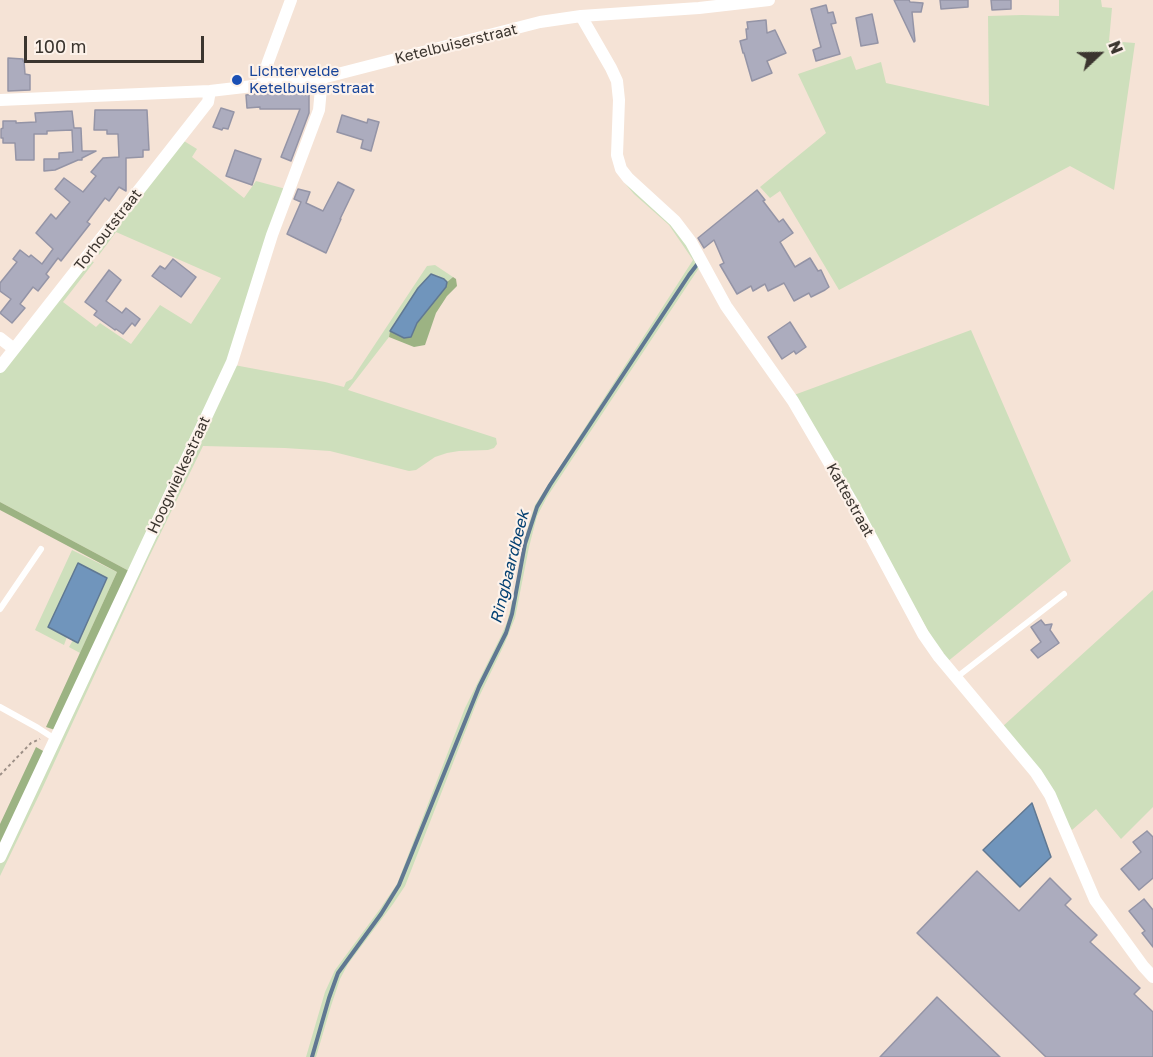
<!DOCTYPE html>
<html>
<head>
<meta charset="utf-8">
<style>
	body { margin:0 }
	#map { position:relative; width:1153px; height:1057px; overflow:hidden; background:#f5e3d6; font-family:"Golos Text",sans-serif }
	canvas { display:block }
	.north { position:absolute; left:1069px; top:24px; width:60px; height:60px; -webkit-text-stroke:4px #fdf2ea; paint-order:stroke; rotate:68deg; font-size:16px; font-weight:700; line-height:24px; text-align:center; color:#3b352f }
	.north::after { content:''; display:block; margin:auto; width:21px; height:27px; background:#3b352f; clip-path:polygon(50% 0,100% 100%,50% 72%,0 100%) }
	.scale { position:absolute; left:24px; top:36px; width:180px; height:27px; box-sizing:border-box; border:3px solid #3b352f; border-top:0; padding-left:8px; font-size:18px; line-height:21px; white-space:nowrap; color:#3b352f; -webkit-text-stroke:4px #fdf2ea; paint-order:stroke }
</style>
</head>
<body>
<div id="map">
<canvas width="1153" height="1057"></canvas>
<div class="north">N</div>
<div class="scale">100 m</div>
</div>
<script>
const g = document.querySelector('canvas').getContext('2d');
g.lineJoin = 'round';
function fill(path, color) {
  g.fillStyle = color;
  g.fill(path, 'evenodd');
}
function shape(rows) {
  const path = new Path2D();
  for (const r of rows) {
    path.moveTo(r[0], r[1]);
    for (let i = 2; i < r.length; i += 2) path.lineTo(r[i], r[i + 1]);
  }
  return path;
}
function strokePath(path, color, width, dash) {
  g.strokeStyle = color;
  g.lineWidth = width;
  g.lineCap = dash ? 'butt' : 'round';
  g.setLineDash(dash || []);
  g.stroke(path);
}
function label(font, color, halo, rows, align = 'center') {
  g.font = font + ' "Golos Text",sans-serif';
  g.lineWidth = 4.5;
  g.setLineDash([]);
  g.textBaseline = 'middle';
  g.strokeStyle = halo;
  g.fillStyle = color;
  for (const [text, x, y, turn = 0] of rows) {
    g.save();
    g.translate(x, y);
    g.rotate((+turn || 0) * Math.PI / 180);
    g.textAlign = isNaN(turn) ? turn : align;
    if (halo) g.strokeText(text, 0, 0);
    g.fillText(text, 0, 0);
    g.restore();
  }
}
fill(shape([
	[1059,0,1101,0,1102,7,1112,8,1109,41,1135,43,1114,190,1070,166,839,290,780,191,770,198,760,187,826,133,798,74,851,56,856,70,881,62,886,83,989,106,988,16,1022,15,1059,16],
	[184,141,197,149,192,157,244,198,256,181,286,189,233,349,129,571,0,502,0,371,90,261,94,262,63,302,96,327,100,323,131,344,160,305,191,324,221,278,116,232,99,255,97,250],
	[623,181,661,212,682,237,699,268,547,497,537,516,529,547,515,618,504,645,478,699,405,886,393,904,348,964,340,979,331,1006,316,1057,306,1057,325,992,335,970,380,909,397,884,465,708,501,636,507,622,518,579,524,540,535,505,693,260,669,225,634,194],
	[435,265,453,277,447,282,438,276,431,274,395,322,390,331,389,337,348,390,496,438,497,444,494,448,488,450,459,451,447,453,435,457,416,470,409,471,330,451,285,448,203,446,149,557,42,789,0,876,0,864,234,365,325,382,344,387,346,382,352,379,427,266],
	[971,330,1071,561,947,662,939,650,794,395],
	[72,550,117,572,80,653,69,647,73,640,78,642,107,579,79,563,49,628,67,637,64,645,35,630],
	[1153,590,1153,807,1121,839,1096,809,1072,830,1002,727]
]), '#cedfbc');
fill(shape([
	[453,277,456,279,457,286,447,296,436,313,425,345,414,347,389,337,390,331,404,338,411,337,417,323,437,296,442,292,447,282],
	[0,502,129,571,55,730,46,727,117,572,0,510],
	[36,747,45,752,0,847,0,824]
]), '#9cb383');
const water = shape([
	[431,274,444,279,447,282,446,287,417,323,411,337,404,338,390,331,418,288,431,274],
	[78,563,107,578,78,643,48,627,78,563],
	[1032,803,1051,857,1020,887,983,850,1032,803]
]);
fill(water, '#7095bc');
strokePath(water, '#607892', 1.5);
strokePath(shape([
	[312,1057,329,998,338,973,381,914,399,885,479,687,506,633,512,614,525,544,537,507,550,485,689,275,699,262]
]), '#607892', 4);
const building = shape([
	[894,0,909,0,910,2,923,3,921,12,912,12,915,41,914,42,894,0],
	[940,0,968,0,968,7,941,9,940,0],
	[991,0,1011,0,1011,9,992,10,991,0],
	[826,5,828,13,833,12,836,23,831,24,840,54,816,61,813,50,821,47,811,9,826,5],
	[872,14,878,43,861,46,856,18,872,14],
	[766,20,767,33,775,30,786,53,767,61,772,73,752,81,744,53,743,53,740,41,747,39,746,29,748,29,747,22,766,20],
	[8,58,23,59,23,61,24,61,25,74,30,75,30,90,8,91,8,58],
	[309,88,309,113,291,161,281,157,300,109,260,109,260,107,247,108,246,95,266,93,307,93,309,88],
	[221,108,234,112,228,129,223,128,222,130,213,127,221,108],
	[95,110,147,110,149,150,143,150,143,157,126,158,126,191,119,187,109,201,105,198,87,222,90,224,61,261,58,258,46,274,49,277,38,291,33,287,20,304,25,308,12,323,0,313,11,299,0,291,0,283,17,262,13,259,20,250,29,257,31,255,42,264,53,249,36,233,51,214,56,219,70,202,55,189,64,178,83,192,96,176,91,172,103,158,119,157,118,134,107,134,107,130,94,130,95,110],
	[72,111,74,128,81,128,82,151,96,151,82,158,82,160,78,160,55,170,44,171,44,159,59,159,59,153,73,152,72,130,47,131,47,134,34,134,34,160,16,160,15,143,3,143,3,138,1,138,1,129,3,128,3,121,16,121,16,123,36,122,35,113,72,111],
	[342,115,367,123,368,119,379,122,371,151,361,148,363,140,337,132,342,115],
	[235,150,261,159,252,185,226,176,235,150],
	[338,182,354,190,340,219,341,219,326,253,287,234,301,202,294,199,298,189,310,192,306,203,323,211,338,182],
	[757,190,765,200,763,201,779,222,783,219,793,233,780,242,795,267,810,258,818,271,821,270,829,287,825,290,811,297,809,293,794,301,784,283,768,291,765,284,753,291,751,286,737,294,720,265,724,263,714,240,704,248,698,238,757,190],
	[173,259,196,277,181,297,152,276,160,266,165,269,173,259],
	[109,270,121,280,106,301,122,313,126,308,140,319,135,326,132,323,123,334,116,329,115,330,94,315,97,311,85,302,109,270],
	[790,322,806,347,796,354,794,351,782,359,768,337,790,322],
	[1041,620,1045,625,1052,624,1050,630,1059,643,1038,658,1031,650,1041,642,1031,627,1041,620],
	[1147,831,1153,837,1153,878,1139,890,1121,869,1141,852,1133,842,1147,831],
	[977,871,1019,911,1050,878,1071,899,1065,905,1097,935,1090,942,1140,988,1134,994,1153,1012,1153,1057,1046,1057,917,933,977,871],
	[1144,899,1153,910,1153,947,1142,933,1145,931,1129,911,1144,899],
	[937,997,1000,1057,880,1057,937,997]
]);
fill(building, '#acacbe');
strokePath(building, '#9494a6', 1.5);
strokePath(shape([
	[0,775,31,743,40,739]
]), '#9d9087', 2, [3, 3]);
strokePath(shape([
	[0,609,41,549],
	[957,677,1064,594],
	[0,707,38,728,55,739]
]), '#fff', 6);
strokePath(shape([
	[581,16,611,68,617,81,619,100,617,155,621,169,628,178,675,221,691,242,726,306,793,401,855,507,923,634,939,657,1036,773,1050,795,1095,900,1143,966,1153,977],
	[261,86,268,62,291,0],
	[0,100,210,91,322,78,540,22,581,16,699,8,769,0],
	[0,338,14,349],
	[0,367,208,102,210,91],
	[0,857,232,362,272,235,319,110,322,78]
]), '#fff', 12);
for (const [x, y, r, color] of [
	[237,80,6,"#1a4fb4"]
]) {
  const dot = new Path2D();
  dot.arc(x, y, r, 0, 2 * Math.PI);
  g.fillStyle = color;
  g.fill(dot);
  strokePath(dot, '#fdf2ea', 2);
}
label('15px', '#3b352f', '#fdf2ea', [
	["Ketelbuiserstraat",456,44,-14],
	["Torhoutstraat",108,230,-52],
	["Hoogwielkestraat",179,475,-65],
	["Kattestraat",850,500,61]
]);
label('15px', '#164399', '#fdf2ea', [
	["Lichtervelde",249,71],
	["Ketelbuiserstraat",249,88]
], 'left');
label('italic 16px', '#034072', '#fdf2ea', [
	["Ringbaardbeek",510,567,-76]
]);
</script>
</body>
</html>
